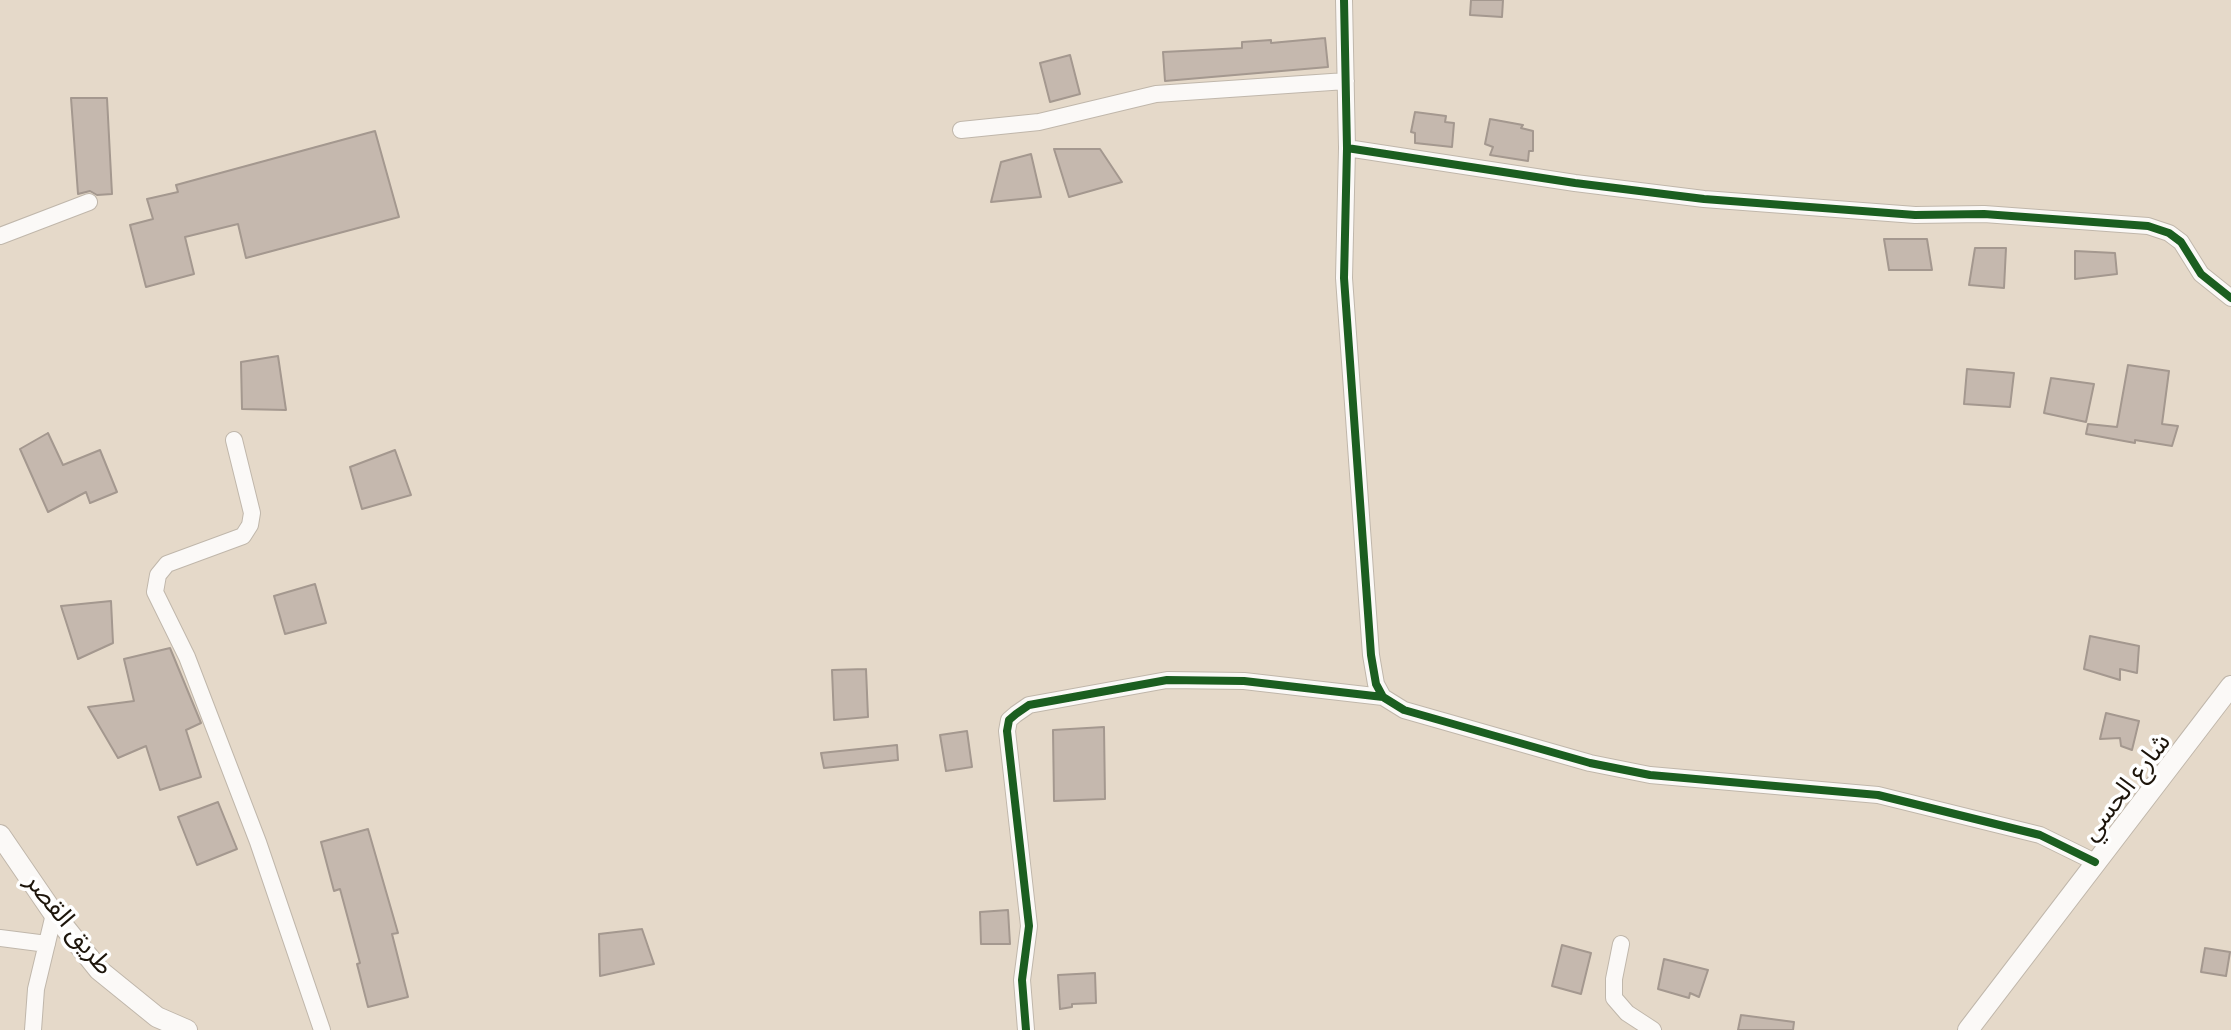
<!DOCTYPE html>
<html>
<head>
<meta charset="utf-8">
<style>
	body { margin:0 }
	canvas { display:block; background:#e5d9c9 }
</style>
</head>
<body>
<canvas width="2231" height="1030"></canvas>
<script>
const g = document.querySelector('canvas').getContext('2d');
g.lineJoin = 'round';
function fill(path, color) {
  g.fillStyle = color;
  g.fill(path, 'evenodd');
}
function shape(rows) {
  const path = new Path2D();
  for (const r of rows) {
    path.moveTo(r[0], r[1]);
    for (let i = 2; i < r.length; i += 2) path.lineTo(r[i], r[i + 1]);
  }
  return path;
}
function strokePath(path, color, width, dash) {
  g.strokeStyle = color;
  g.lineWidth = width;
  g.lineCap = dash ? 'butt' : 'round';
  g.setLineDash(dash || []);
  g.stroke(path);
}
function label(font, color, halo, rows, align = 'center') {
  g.font = font + ' "Roboto Condensed","Noto Sans Arabic",sans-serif';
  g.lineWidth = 7;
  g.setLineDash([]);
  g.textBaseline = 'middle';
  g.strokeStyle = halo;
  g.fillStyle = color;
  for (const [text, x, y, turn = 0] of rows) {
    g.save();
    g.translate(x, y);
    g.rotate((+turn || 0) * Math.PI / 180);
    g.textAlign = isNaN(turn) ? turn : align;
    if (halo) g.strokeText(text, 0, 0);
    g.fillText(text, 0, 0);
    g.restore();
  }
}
const building = shape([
	[1471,0,1503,0,1502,17,1470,15,1471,0],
	[1325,38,1328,67,1165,81,1163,52,1242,48,1242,42,1271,40,1271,43,1325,38],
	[1070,55,1080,94,1050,102,1040,63,1070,55],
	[71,98,107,98,112,194,97,195,90,191,78,194,71,98],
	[1415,112,1446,116,1445,122,1454,123,1452,147,1415,143,1415,133,1411,132,1415,112],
	[1490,119,1523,125,1521,128,1533,131,1533,151,1529,151,1528,161,1490,155,1493,147,1485,144,1490,119],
	[375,131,399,217,246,258,238,224,185,237,194,274,146,287,130,225,153,219,147,199,178,192,176,185,375,131],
	[1054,149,1100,149,1122,182,1069,197,1054,149],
	[1031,154,1041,197,991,202,1001,162,1031,154],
	[1884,239,1927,239,1932,270,1889,270,1884,239],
	[1975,248,2006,248,2004,288,1969,285,1975,248],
	[2075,251,2115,253,2117,274,2075,279,2075,251],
	[278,356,286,410,242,409,241,362,278,356],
	[2128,365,2169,371,2162,424,2178,426,2172,446,2135,440,2135,443,2086,434,2088,424,2117,427,2128,365],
	[1967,369,2014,373,2010,407,1964,404,1967,369],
	[2051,378,2094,384,2086,422,2044,413,2051,378],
	[48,433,63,465,100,450,117,492,90,503,86,492,48,512,20,449,48,433],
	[395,450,411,495,362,509,350,467,395,450],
	[315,584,326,623,285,634,274,596,315,584],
	[111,601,113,643,78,659,61,606,111,601],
	[2090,636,2139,646,2137,673,2120,669,2120,680,2084,669,2090,636],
	[170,648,201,723,186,730,201,777,160,790,146,746,118,758,88,707,134,701,124,659,170,648],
	[866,669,868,717,834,720,832,670,866,669],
	[2106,713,2139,721,2132,750,2121,746,2120,738,2100,739,2106,713],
	[1104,727,1105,799,1054,801,1053,730,1104,727],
	[967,731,972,767,946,771,940,735,967,731],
	[897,745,898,760,824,768,821,753,897,745],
	[218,802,237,849,197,865,178,817,218,802],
	[368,829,398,933,392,934,408,997,368,1007,357,964,360,963,340,889,334,891,321,842,368,829],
	[1008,910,1010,944,981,944,980,912,1008,910],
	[642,929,654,964,600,976,599,934,642,929],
	[1562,945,1591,953,1581,994,1552,986,1562,945],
	[2205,948,2230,952,2226,976,2201,972,2205,948],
	[1664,959,1708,970,1699,997,1690,993,1689,998,1658,989,1664,959],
	[1095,973,1096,1003,1072,1004,1072,1007,1060,1009,1058,975,1095,973],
	[1741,1015,1794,1022,1793,1030,1738,1030,1741,1015]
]);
fill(building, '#c5b8ae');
strokePath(building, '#a4988f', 2);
const minor = shape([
	[1344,0,1347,148,1344,278,1371,655,1376,684,1383,697,1404,710,1590,763,1650,775,1878,795,2040,835,2095,862],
	[961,130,1039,122,1156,94,1346,81],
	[1347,148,1575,183,1704,199,1915,215,1984,214,2148,226,2169,233,2181,242,2201,274,2231,298],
	[0,236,89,202],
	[234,440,252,513,250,525,243,536,167,564,158,575,155,592,187,657,258,842,322,1030],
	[0,938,47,944],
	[1621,944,1614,979,1614,998,1627,1013,1653,1030],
	[33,1030,36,989,54,914],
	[1026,1030,1022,980,1029,926,1007,731,1009,720,1016,714,1029,705,1167,680,1244,681,1383,697]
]);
const tertiary = shape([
	[0,835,54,914,99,970,157,1017,187,1030],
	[1968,1030,2231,686]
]);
strokePath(minor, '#c0b7ab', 18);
strokePath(tertiary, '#c0b7ab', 22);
strokePath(minor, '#fbf9f7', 16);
strokePath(tertiary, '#fbf9f7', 20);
strokePath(shape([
	[1344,0,1347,148,1344,278,1371,655,1376,684,1383,697,1404,710,1590,763,1650,775,1878,795,2040,835,2095,862],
	[1347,148,1575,183,1704,199,1915,215,1984,214,2148,226,2169,233,2181,242,2201,274,2231,298],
	[1026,1030,1022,980,1029,926,1007,731,1009,720,1016,714,1029,705,1167,680,1244,681,1383,697]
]), '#1b5e20', 8);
label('26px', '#1d150b', '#fff', [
	["شارع الحسي",2127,788,-52],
	["طريق القصر",68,925,51]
]);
</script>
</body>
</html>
